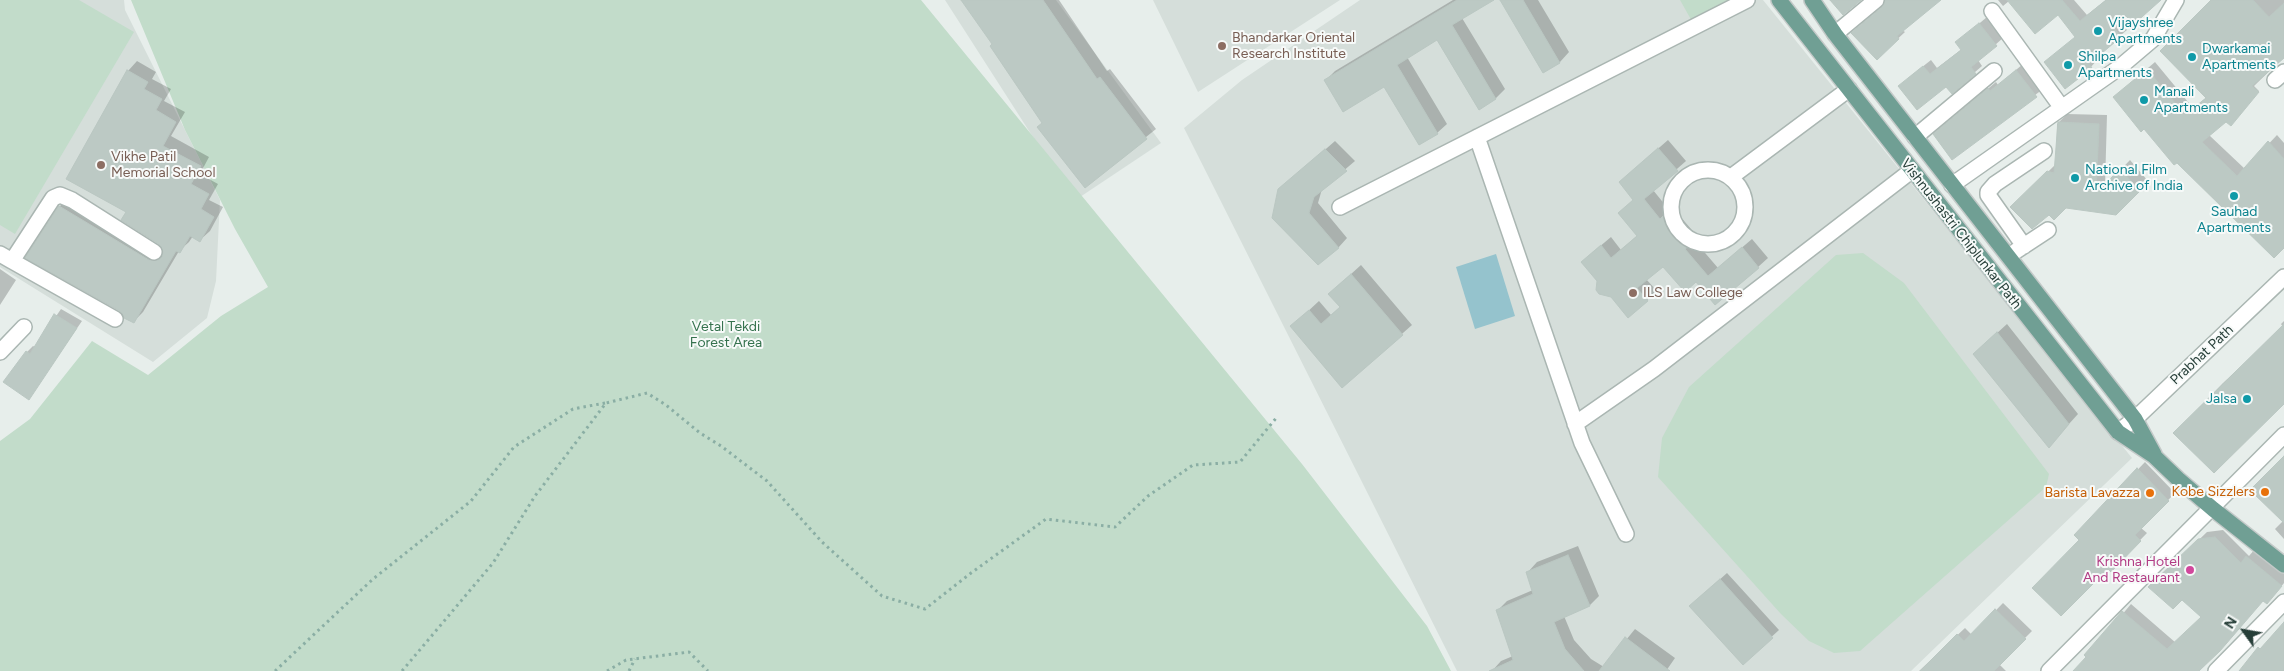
<!DOCTYPE html>
<html>
<head>
<meta charset="utf-8">
<style>
	body { margin:0 }
	#map { position:relative; width:2284px; height:671px; overflow:hidden; background:#e7eeeb; font-family:Figtree,sans-serif }
	canvas { display:block }
	.north { position:absolute; left:2219px; top:606px; width:50px; height:50px; -webkit-text-stroke:4px #f7faf9; paint-order:stroke; rotate:302deg; font-size:14px; font-weight:700; line-height:20px; text-align:center; color:#273f39 }
	.north::after { content:''; display:block; margin:auto; width:18px; height:22px; background:#273f39; clip-path:polygon(50% 0,100% 100%,50% 72%,0 100%) }
</style>
</head>
<body>
<div id="map">
<canvas width="2284" height="671"></canvas>
<div class="north">N</div>
</div>
<script>
const g = document.querySelector('canvas').getContext('2d');
g.lineJoin = 'round';
function fill(path, color) {
  g.fillStyle = color;
  g.fill(path, 'evenodd');
}
function shape(rows) {
  const path = new Path2D();
  for (const r of rows) {
    if (r.length === 3) {
      path.moveTo(r[0] + r[2], r[1]);
      path.arc(r[0], r[1], r[2], 0, 2 * Math.PI);
      continue;
    }
    path.moveTo(r[0], r[1]);
    for (let i = 2; i < r.length; i += 2) path.lineTo(r[i], r[i + 1]);
  }
  return path;
}
function strokePath(path, color, width, dash) {
  g.strokeStyle = color;
  g.lineWidth = width;
  g.lineCap = dash ? 'butt' : 'round';
  g.setLineDash(dash || []);
  g.stroke(path);
}
function label(font, color, halo, rows, align = 'center') {
  g.font = font + ' Figtree,sans-serif';
  g.lineWidth = 4;
  g.setLineDash([]);
  g.textBaseline = 'middle';
  g.strokeStyle = halo;
  g.fillStyle = color;
  for (const [text, x, y, turn = 0] of rows) {
    g.save();
    g.translate(x, y);
    g.rotate((+turn || 0) * Math.PI / 180);
    g.textAlign = isNaN(turn) ? turn : align;
    if (halo) g.strokeText(text, 0, 0);
    g.fillText(text, 0, 0);
    g.restore();
  }
}
fill(shape([
	[0,0,124,0,125,10,220,200,216,281,207,318,153,362,0,267],
	[945,0,1056,0,1161,143,1074,201],
	[1153,0,1340,0,1198,92],
	[1360,0,1763,0,2132,458,1911,671,1457,671,1184,128,1242,80]
]), '#d5deda');
fill(shape([
	[0,0,79,0,134,32,15,234,0,225],
	[131,0,921,0,1302,464,1427,626,1451,671,0,671,0,441,30,419,92,341,148,375,221,316,268,287,235,229,185,130],
	[1680,0,1733,0,1693,23],
	[1863,253,1904,283,2049,474,2046,487,1860,651,1834,653,1809,641,1781,614,1658,477,1662,438,1689,387,1836,255]
]), '#c2dcca');
fill(shape([
	[1496,254,1515,316,1475,329,1456,267]
]), '#95c3cd');
fill(shape([
	[962,0,1059,0,1107,71,1110,69,1156,129,1085,186,993,44],
	[1453,0,1492,0,1462,18,1505,89,1496,98,1480,108,1438,38,1407,57,1447,124,1437,133,1385,85,1325,81,1335,71],
	[1501,0,1538,0,1569,52,1560,62,1544,71],
	[1886,0,1938,0,1902,30,1905,32,1877,58],
	[1998,0,2074,0,2087,15,2106,0,2159,0,2126,14,2119,20,2127,30,2095,57,2097,60,2091,67,2065,87,2076,36,2058,14,2009,1,2003,6],
	[2213,0,2284,0,2284,57,2254,86,2259,91,2238,117,2226,121,2209,135,2245,169,2277,135,2284,143,2284,246,2144,127,2114,97,2155,62,2193,108,2207,97],
	[1987,17,2003,38,1978,60,1982,66,1952,92,1947,85,1907,79,1931,60,1937,68,1962,49,1957,42],
	[137,61,156,72,152,79,171,89,164,101,185,112,171,136,209,157,200,174,218,184,209,200,223,207,210,231,200,240,193,236,189,242,179,251,143,312,133,322,120,310,27,257,60,206,70,197,159,251,164,251,160,244,128,212,128,71],
	[2023,64,2043,89,1952,158,1942,127,1996,82,1998,85],
	[2067,114,2107,115,2105,186,2130,160,2148,181,2116,213,2065,206,2049,213,2012,207,2056,164,2057,124],
	[1668,140,1686,161,1653,190,1670,211,1673,208,1697,236,1694,240,1718,268,1752,239,1768,258,1758,267,1697,281,1663,265,1646,279,1657,291,1647,300,1599,281,1592,253,1611,237,1621,250,1638,235,1630,173],
	[1335,141,1355,161,1322,189,1318,203,1347,238,1338,248,1279,190],
	[1361,265,1412,325,1343,386,1292,326,1319,301,1331,315,1341,307,1329,294],
	[0,269,16,280,0,305],
	[61,309,82,321,29,398,27,352,33,346,35,347],
	[2284,321,2284,402,2175,433,2223,383,2283,327,2281,324],
	[2007,324,2078,414,2049,446,1984,345],
	[2284,458,2284,539,2275,529,2283,521],
	[2145,462,2175,493,2141,528,2147,533,2111,570,2075,535],
	[2223,530,2249,556,2255,549,2284,574,2284,583,2275,594,2264,599,2197,671,2075,671,2131,604,2176,643,2202,617,2182,598,2150,587,2207,532],
	[1578,546,1599,596,1590,605,1564,616,1574,640,1591,659,1604,667,1635,629,1675,658,1666,671,1492,671,1501,661,1513,656,1498,610,1507,601,1533,590,1528,572,1537,562],
	[1727,573,1779,630,1743,663,1698,599],
	[2003,603,2032,631,1999,664,2006,671,1919,671,1965,628,1972,635]
]), '#0003');
const building = shape([
	[961,0,1043,0,1097,79,1100,77,1147,139,1085,188,1037,127,1042,123,990,46,992,44,961,0],
	[1457,0,1494,0,1452,25,1496,99,1479,110,1437,40,1397,65,1438,134,1419,145,1384,87,1343,112,1324,80,1457,0],
	[1500,0,1523,0,1560,63,1543,73,1500,0],
	[1830,0,1861,0,1843,15,1830,0],
	[1885,0,1941,0,1897,36,1899,39,1877,60,1851,33,1882,7,1885,0],
	[2007,0,2062,0,2080,21,2106,0,2161,0,2134,24,2126,16,2113,27,2121,37,2089,64,2092,68,2065,89,2044,62,2075,37,2058,15,2035,34,2007,0],
	[2211,0,2253,0,2269,17,2284,3,2284,58,2252,86,2259,92,2231,126,2226,122,2202,142,2237,176,2268,141,2284,159,2284,248,2274,258,2177,163,2174,165,2144,129,2141,132,2113,97,2147,69,2185,115,2206,98,2160,51,2211,0],
	[1979,23,1997,46,1971,67,1976,74,1952,94,1946,87,1917,110,1898,86,1923,66,1930,74,1961,50,1955,42,1979,23],
	[127,70,148,82,144,89,162,99,156,110,176,122,163,146,201,166,191,184,209,194,201,209,214,217,200,242,190,236,180,253,176,251,134,323,124,318,120,311,25,258,59,206,149,260,158,260,162,257,163,252,159,244,121,220,126,212,66,179,127,70],
	[2016,70,2037,97,1952,160,1933,134,1988,88,1990,91,2016,70],
	[2058,122,2099,124,2096,193,2120,169,2140,191,2116,215,2066,208,2054,220,2049,215,2032,229,2010,207,2047,171,2054,173,2058,122],
	[1658,148,1678,171,1644,199,1660,219,1663,216,1689,246,1685,249,1708,276,1742,247,1759,268,1715,305,1696,282,1685,292,1663,267,1637,288,1648,301,1628,318,1611,297,1599,294,1596,290,1597,281,1581,262,1601,245,1611,258,1637,236,1618,213,1633,200,1619,182,1658,148],
	[1325,149,1347,171,1314,197,1309,213,1339,248,1318,265,1272,218,1278,189,1325,149],
	[1351,274,1403,335,1342,388,1290,326,1309,310,1321,324,1340,307,1328,294,1351,274],
	[54,314,77,328,29,400,3,382,26,351,30,354,54,314],
	[2284,324,2284,404,2214,473,2173,433,2284,324],
	[1997,332,2069,424,2049,448,1973,354,1997,332],
	[2284,456,2284,523,2250,490,2284,456],
	[2137,468,2169,501,2135,535,2141,541,2111,572,2108,569,2061,616,2032,588,2079,540,2074,535,2137,468],
	[2215,537,2241,563,2246,556,2282,586,2267,604,2263,601,2220,651,2199,671,2073,671,2086,657,2084,655,2122,611,2167,649,2201,617,2182,600,2173,609,2148,587,2198,539,2215,537],
	[1568,555,1590,606,1554,622,1565,649,1584,671,1489,671,1513,660,1496,610,1533,594,1526,572,1568,555],
	[1720,579,1773,638,1743,665,1689,606,1720,579],
	[1995,609,2026,639,1994,671,1920,671,1957,634,1964,641,1995,609],
	[2284,622,2284,671,2239,671,2258,647,2260,649,2284,622],
	[1625,637,1670,671,1599,671,1625,637]
]);
fill(building, '#bcc9c4');
strokePath(building, '#bac7c2', 1);
const minor = shape([
	[1992,11,2062,108],
	[1835,34,1876,0],
	[2275,80,2284,72],
	[1477,137,1582,443,1626,534],
	[1915,137,1994,71],
	[1708,207,37],
	[1731,177,1849,89],
	[1952,185,2120,67,2153,39,2176,0],
	[1340,207,1747,0],
	[2024,246,1988,195,1988,192,1995,184,2044,151],
	[2016,251,2048,230],
	[0,254,12,261,53,198,60,195,72,200,154,252],
	[12,261,115,319],
	[0,352,24,327],
	[1575,424,1654,369,1911,171],
	[2118,432,2135,419,2284,277],
	[2049,671,2284,435],
	[2216,671,2284,602]
]);
const major = shape([
	[1779,0,2118,432,2154,456,2178,479,2213,509,2284,565],
	[1812,0,1835,34,2135,419,2154,454]
]);
strokePath(minor, '#aab6b2', 18);
strokePath(major, '#c3c9c8', 18);
strokePath(shape([
	[275,671,373,579,471,501,514,447,573,409,605,403],
	[402,671,493,563,535,496,606,403,647,393,666,405,700,433,721,446,767,481,822,542,882,596,925,609,971,573,1046,519,1115,527,1148,496,1193,465,1240,462,1277,417],
	[607,671,626,660,689,652,708,671],
	[629,671,635,659]
]), '#8aaea4', 3, [2.5, 4]);
strokePath(minor, '#fff', 15);
strokePath(major, '#709f94', 15);
for (const [x, y, r, color] of [
	[2098,31,5,"#0f9aa8"],
	[1222,46,5,"#8d6e63"],
	[2192,57,5,"#0f9aa8"],
	[2068,65,5,"#0f9aa8"],
	[2144,100,5,"#0f9aa8"],
	[101,165,5,"#8d6e63"],
	[2075,178,5,"#0f9aa8"],
	[2234,196,5,"#0f9aa8"],
	[1633,293,5,"#8d6e63"],
	[2247,399,5,"#0f9aa8"],
	[2265,492,5,"#e8710a"],
	[2150,493,5,"#e8710a"],
	[2190,570,5,"#d1479c"]
]) {
  const dot = new Path2D();
  dot.arc(x, y, r, 0, 2 * Math.PI);
  g.fillStyle = color;
  g.fill(dot);
  strokePath(dot, '#f7faf9', 2);
}
label('14px', '#0d838f', '#f7faf9', [
	["Vijayshree",2108,23],
	["Apartments",2108,39],
	["Dwarkamai",2202,49],
	["Apartments",2202,65],
	["Shilpa",2078,57],
	["Apartments",2078,73],
	["Manali",2154,92],
	["Apartments",2154,108],
	["National Film",2085,170],
	["Archive of India",2085,186],
	["Sauhad",2234,212,"center"],
	["Apartments",2234,228,"center"],
	["Jalsa",2237,399,"right"]
], 'left');
label('14px', '#785e54', '#f7faf9', [
	["Bhandarkar Oriental",1232,38],
	["Research Institute",1232,54],
	["Vikhe Patil",111,157],
	["Memorial School",111,173],
	["ILS Law College",1643,293]
], 'left');
label('14px', '#273f39', '#f7faf9', [
	["Vishnushastri Chiplunkar Path",1961,234,52],
	["Prabhat Path",2202,355,-43]
]);
label('14px', '#35724e', '#f7faf9', [
	["Vetal Tekdi",726,327],
	["Forest Area",726,343]
]);
label('14px', '#c56008', '#f7faf9', [
	["Kobe Sizzlers",2255,492],
	["Barista Lavazza",2140,493]
], 'right');
label('14px', '#b23c85', '#f7faf9', [
	["Krishna Hotel",2180,562],
	["And Restaurant",2180,578]
], 'right');
</script>
</body>
</html>
